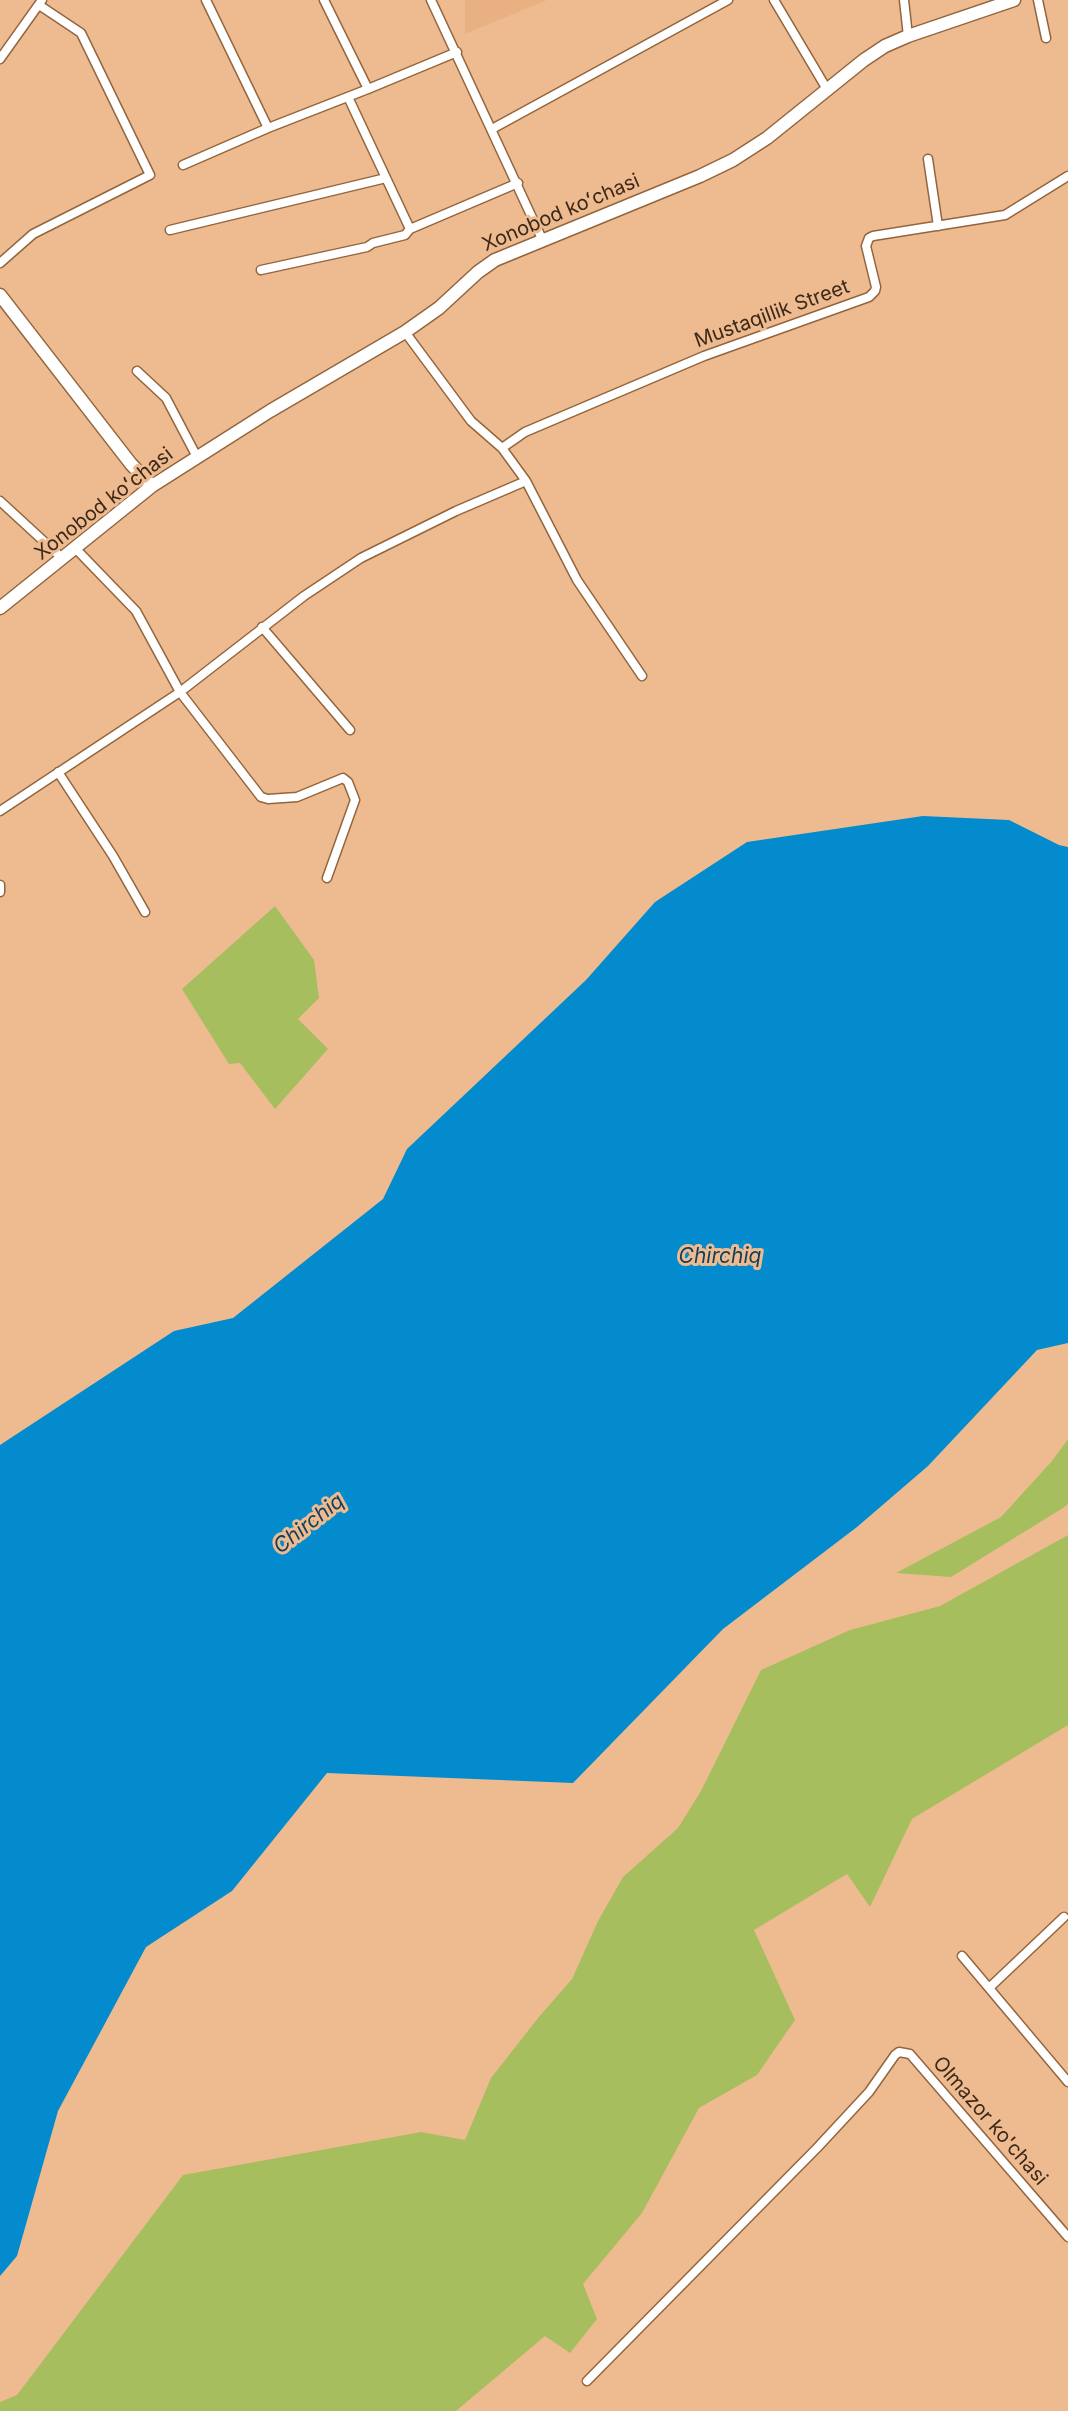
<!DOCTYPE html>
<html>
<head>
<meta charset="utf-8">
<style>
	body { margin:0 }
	canvas { display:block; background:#eebb91 }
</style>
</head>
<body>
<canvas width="1068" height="2411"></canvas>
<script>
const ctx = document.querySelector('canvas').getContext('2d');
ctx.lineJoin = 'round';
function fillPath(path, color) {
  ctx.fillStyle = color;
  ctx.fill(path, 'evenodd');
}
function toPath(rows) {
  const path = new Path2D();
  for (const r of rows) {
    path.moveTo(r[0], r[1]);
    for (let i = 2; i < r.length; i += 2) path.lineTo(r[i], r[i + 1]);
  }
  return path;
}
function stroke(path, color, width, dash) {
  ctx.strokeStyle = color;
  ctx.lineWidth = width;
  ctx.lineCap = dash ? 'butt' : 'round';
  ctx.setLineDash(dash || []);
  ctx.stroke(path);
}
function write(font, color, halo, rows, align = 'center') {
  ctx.font = font + ' Inter,sans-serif';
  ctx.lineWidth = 6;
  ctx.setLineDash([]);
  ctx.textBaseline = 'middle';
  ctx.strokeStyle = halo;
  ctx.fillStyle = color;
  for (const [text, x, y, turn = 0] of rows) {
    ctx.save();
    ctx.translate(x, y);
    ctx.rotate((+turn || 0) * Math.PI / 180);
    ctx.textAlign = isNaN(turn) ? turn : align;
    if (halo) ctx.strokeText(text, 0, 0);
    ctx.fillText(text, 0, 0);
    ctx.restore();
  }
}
fillPath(toPath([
	[465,0,547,0,465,34]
]), '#e9b081');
fillPath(toPath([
	[275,906,314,960,319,998,298,1019,328,1049,275,1109,240,1063,229,1064,182,989],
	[1068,1439,1068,1504,1063,1508,951,1577,896,1573,1001,1517,1052,1461],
	[1068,1535,1068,1725,912,1819,870,1907,847,1874,754,1930,795,2020,757,2075,699,2108,642,2213,583,2284,597,2319,570,2353,545,2336,456,2411,0,2411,0,2402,17,2395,183,2175,421,2132,465,2140,491,2078,538,2018,572,1979,598,1921,623,1877,678,1828,701,1791,761,1670,850,1630,940,1606]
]), '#a7be5e');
fillPath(toPath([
	[923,816,1009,820,1059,845,1068,847,1068,1343,1037,1350,928,1466,857,1527,723,1629,573,1783,327,1773,232,1891,146,1947,58,2111,17,2256,0,2276,0,1445,174,1331,233,1318,383,1199,407,1149,586,980,655,902,747,842]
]), '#048bce');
const street = toPath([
	[206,0,268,128],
	[324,0,368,89],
	[431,0,542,239],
	[774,0,828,91],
	[904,0,908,36],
	[1038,0,1046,38],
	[0,59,42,0],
	[348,97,410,229],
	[492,129,728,0],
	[928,159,938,226],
	[183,165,268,128,368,89,457,52],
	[170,230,386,178],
	[0,263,33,234,150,175,81,33,39,5],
	[261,270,367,247,373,243,405,235,410,229,518,183],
	[405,332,471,421,502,448,526,481,577,580,642,676],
	[137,371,166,398,197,457],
	[502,448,525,432,704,356,869,297,875,291,876,287,866,246,869,238,873,236,1005,215,1068,176],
	[0,501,63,559],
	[76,549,136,611,180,692,261,797,268,799,297,797,343,778,348,782,355,800,327,878],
	[262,627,350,730],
	[58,772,113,856,145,912],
	[0,811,180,692,304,596,361,558,456,511,526,481],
	[0,885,0,892],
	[962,1956,1068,2082],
	[989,1988,1064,1917],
	[587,2381,817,2148,869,2092,895,2055,899,2052,910,2054,1068,2237]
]);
const secondary = toPath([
	[0,295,131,464,152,486],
	[0,608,152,486,270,411,405,332,439,308,478,272,495,260,700,176,733,160,767,138,864,60,885,46,908,36,1014,0]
]);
stroke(street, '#93653d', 11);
stroke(secondary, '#93653d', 15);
stroke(street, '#fff', 8);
stroke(secondary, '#fff', 12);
write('20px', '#3d2918', '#eebb91', [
	["Xonobod koʻchasi",561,213,-23],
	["Mustaqillik Street",772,314,-20],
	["Xonobod koʻchasi",104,504,-38],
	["Olmazor ko'chasi",990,2121,49]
]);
write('italic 21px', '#123f5b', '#eebb91', [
	["Chirchiq",720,1257],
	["Chirchiq",309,1524,-38]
]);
</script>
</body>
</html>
